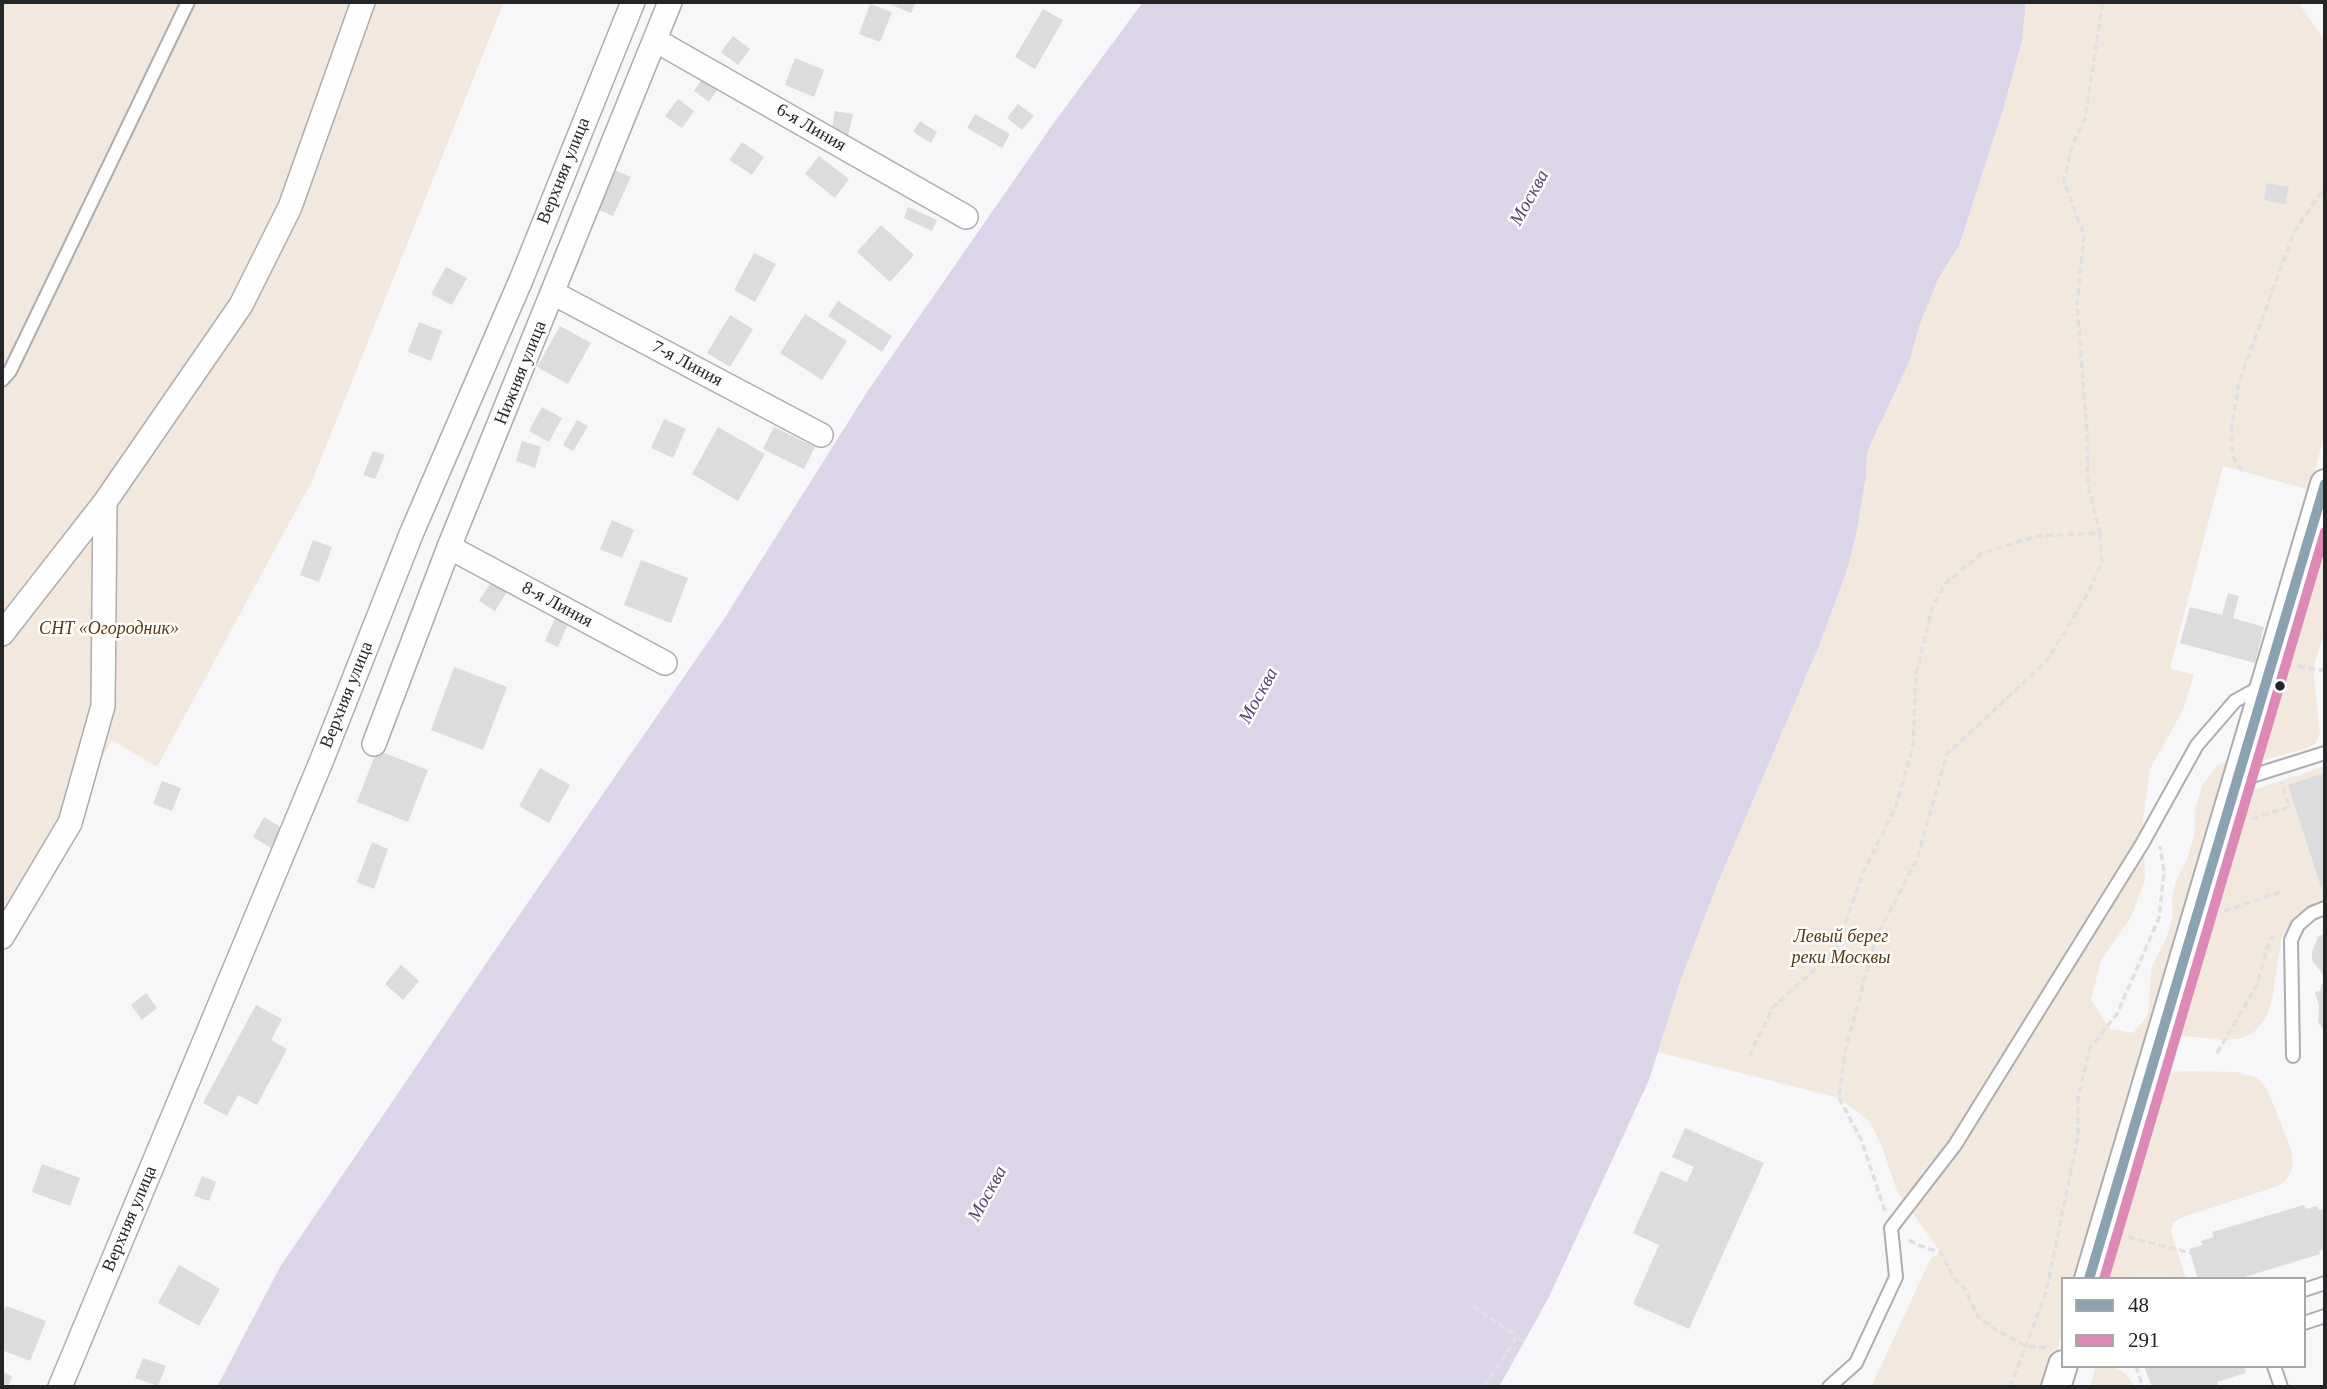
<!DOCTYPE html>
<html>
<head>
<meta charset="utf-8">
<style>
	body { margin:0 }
	#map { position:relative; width:2327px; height:1389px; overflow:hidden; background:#f7f6f9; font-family:"Times New Roman",serif }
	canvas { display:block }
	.frame { position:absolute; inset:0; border:4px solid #252426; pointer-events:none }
	.legend { position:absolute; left:2061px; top:1277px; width:245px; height:91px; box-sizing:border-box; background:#fff; border:2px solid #a8a7a8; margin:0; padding:9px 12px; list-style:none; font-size:21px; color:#252426 }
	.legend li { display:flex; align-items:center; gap:14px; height:35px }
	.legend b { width:35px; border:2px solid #a8a7a8 }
</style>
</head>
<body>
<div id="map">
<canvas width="2327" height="1389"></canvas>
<div class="frame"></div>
<ul class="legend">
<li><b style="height:9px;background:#8ba2b3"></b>48</li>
<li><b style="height:9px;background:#de88b8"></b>291</li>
</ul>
</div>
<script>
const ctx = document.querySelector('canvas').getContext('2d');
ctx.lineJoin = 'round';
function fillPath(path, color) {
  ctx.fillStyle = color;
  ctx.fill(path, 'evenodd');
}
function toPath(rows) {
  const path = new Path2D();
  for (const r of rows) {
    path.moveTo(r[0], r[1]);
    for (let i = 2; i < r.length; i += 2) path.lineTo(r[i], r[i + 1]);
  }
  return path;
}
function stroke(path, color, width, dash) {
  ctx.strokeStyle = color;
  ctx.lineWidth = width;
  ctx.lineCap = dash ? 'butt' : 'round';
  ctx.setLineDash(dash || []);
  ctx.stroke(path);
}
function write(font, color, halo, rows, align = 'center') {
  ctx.font = font + ' "Times New Roman",serif';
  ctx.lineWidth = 5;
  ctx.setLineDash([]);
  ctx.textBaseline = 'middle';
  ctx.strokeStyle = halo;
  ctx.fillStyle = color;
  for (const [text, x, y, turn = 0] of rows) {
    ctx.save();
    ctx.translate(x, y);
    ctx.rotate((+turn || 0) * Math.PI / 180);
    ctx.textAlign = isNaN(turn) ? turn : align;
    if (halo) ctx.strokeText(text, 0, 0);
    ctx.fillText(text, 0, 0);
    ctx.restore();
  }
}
fillPath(toPath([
	[2,2,504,2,312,481,157,767,112,740,2,932],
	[2026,2,2298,2,2325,41,2325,432,2310,490,2223,466,2170,668,2194,675,2183,710,2150,769,2143,819,2145,880,2131,917,2101,961,2091,999,2110,1029,2133,1033,2148,1015,2152,966,2166,939,2173,915,2172,899,2176,881,2188,857,2194,835,2195,810,2202,786,2216,767,2235,756,2078,1279,2063,1279,2063,1330,2046,1387,1871,1387,1931,1258,1941,1253,1897,1191,1881,1144,1870,1122,1839,1098,1658,1052,1681,979,1719,880,1819,646,1846,573,1856,536,1866,476,1867,452,1910,360,1919,327,1938,279,1959,246,2003,110,2022,41],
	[2325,521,2325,631,2313,668,2320,734,2315,744,2307,748,2264,760,2256,756],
	[2325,766,2325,904,2309,910,2293,921,2282,936,2272,1000,2266,1018,2254,1032,2242,1038,2227,1040,2182,1036,2177,1031,2243,796,2256,789],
	[2183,1071,2237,1072,2257,1078,2264,1085,2270,1096,2291,1149,2293,1165,2290,1174,2285,1181,2275,1187,2180,1218,2173,1223,2171,1231,2186,1279,2100,1279,2163,1074],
	[2096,1366,2111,1366,2126,1374,2135,1387,2090,1387]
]), '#f3e8de');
fillPath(toPath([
	[1143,2,2026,2,2022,41,2003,110,1959,246,1938,279,1919,327,1910,360,1867,452,1866,476,1856,536,1846,573,1819,646,1719,880,1681,979,1649,1080,1549,1297,1499,1387,217,1387,280,1267,504,937,724,619,869,389,1053,124]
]), '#dcd5ea');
fillPath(toPath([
	[890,2,916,2,911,13,889,4],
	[870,4,892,12,880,42,859,34],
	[1043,9,1063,20,1035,69,1015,57],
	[733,36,750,49,738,65,721,52],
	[795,58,824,70,814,97,785,85],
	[704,76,719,87,709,102,694,91],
	[678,99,694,111,682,128,665,116],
	[1018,104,1034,116,1022,130,1007,118],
	[835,111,853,114,848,136,831,133],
	[975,114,1010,134,1002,148,967,128],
	[920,121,937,132,931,143,913,132],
	[742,142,764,157,752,175,729,160],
	[819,156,849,179,835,198,805,174],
	[610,168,631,177,613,216,592,207],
	[2267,183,2289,187,2285,204,2264,200],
	[908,207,937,220,932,231,904,218],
	[881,225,914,255,890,282,857,252],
	[754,253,776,264,755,302,734,290],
	[446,267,467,278,452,305,431,294],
	[838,301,892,336,882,352,828,316],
	[805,314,847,341,822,380,780,353],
	[730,315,753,329,730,367,707,353],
	[419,322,442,331,431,361,408,352],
	[560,326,591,343,568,384,537,367],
	[542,407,562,418,549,442,529,431],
	[664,419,686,429,673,458,651,448],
	[577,420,588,426,573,451,563,445],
	[718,427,765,454,738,501,692,474],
	[774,427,815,447,804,469,763,449],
	[522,441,541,447,535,468,516,461],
	[373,451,385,455,375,479,363,475],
	[612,520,634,530,622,558,600,549],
	[313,540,332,547,319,582,300,575],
	[641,560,688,578,671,623,624,605],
	[491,582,507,592,495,611,479,601],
	[2228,593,2239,596,2233,618,2264,627,2255,663,2180,643,2190,607,2222,615],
	[555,618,568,624,558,647,545,641],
	[454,667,507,687,483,750,431,730],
	[377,750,428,770,408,822,357,802],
	[540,768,570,785,549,823,519,806],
	[2324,773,2325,886,2321,887,2288,785],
	[162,781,181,788,172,811,153,804],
	[264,817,284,829,273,849,253,837],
	[372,842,388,849,374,889,357,882],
	[2325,933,2325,981,2322,973,2312,960,2312,952,2318,937],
	[401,965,419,981,403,1000,385,984],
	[2325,981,2325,1033,2318,1022,2319,1006,2315,992,2320,991,2321,985],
	[146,993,157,1008,142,1020,131,1005],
	[256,1005,282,1019,271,1040,287,1049,257,1105,238,1095,227,1116,203,1103],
	[1685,1128,1764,1163,1689,1329,1633,1304,1659,1245,1633,1233,1661,1171,1687,1182,1694,1167,1672,1157],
	[42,1164,80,1178,70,1206,32,1192],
	[202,1176,216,1182,209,1201,194,1196],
	[2304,1205,2306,1209,2317,1206,2319,1210,2325,1208,2325,1249,2319,1251,2320,1254,2238,1279,2213,1279,2212,1277,2198,1279,2189,1249,2203,1245,2201,1241,2214,1237,2212,1232],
	[179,1265,220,1289,199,1326,158,1303],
	[6,1306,46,1321,30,1361,2,1350,2,1317],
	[143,1358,166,1366,158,1386,135,1378],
	[2144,1366,2244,1366,2246,1373,2217,1382,2219,1387,2152,1387],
	[2,1372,12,1376,8,1387,2,1387]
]), '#dcdbde');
const service = toPath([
	[2,380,10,371,188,2],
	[2239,780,2325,753],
	[2293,1056,2291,940,2298,925,2312,913,2325,908],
	[2304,1290,2325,1283],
	[2304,1323,2325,1316],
	[2274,1366,2281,1387],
	[1829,1387,1856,1363,1896,1277,1891,1228,1955,1145,2142,844,2197,745,2235,701,2262,686]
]);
const minor = toPath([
	[655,40,966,217],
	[553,293,821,435],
	[449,547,665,663],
	[2,634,105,502,241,305,290,207,363,2],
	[374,744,449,547,670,2],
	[2,937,70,823,103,706,105,502],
	[60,1387,321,762,412,532,521,280,633,2]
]);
const tertiary = toPath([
	[2089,1279,2325,484],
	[2056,1387,2063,1365]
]);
stroke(service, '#adadaf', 16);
stroke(minor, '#adadaf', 26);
stroke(tertiary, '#adadaf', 32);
stroke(toPath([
	[2242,471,2233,457,2231,432,2239,382,2294,232,2319,195,2325,191],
	[2298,666,2325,671],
	[2252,819,2289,807,2281,782],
	[2224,911,2282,892],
	[2217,1053,2257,985,2270,938,2275,938],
	[1749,1056,1773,1007,1836,950,1862,875,1896,806,1913,746,1916,674,1932,608,1945,584,1982,553,2037,536,2100,533,2088,486,2087,431,2077,305,2084,235,2064,182,2071,149,2085,118,2103,2],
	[1885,1211,1861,1139,1839,1098,1845,1051,1877,935,1917,859,1947,754,2046,662,2087,595,2102,562,2100,533],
	[2128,1237,2191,1253],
	[1909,1240,1918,1245,1941,1253,1954,1278,1965,1289,1978,1317,1999,1332,2026,1346,2048,1348],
	[2325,1249,2325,1250],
	[1473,1306,1517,1336],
	[2136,1366,2143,1387],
	[1484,1387,1517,1336,1525,1342],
	[2010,1387,2046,1293,2078,1136,2078,1098,2090,1048,2117,1014,2159,918,2164,872,2160,846]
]), '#e0e0e0', 3.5, [7, 3.5]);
stroke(service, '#fefefe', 12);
stroke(minor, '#fefefe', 23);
stroke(tertiary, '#fefefe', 28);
stroke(toPath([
	[2089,1279,2325,484]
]), '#8ba2b3', 10);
stroke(toPath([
	[2104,1279,2325,532]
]), '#de88b8', 10);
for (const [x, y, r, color] of [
	[2280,686,6,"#252426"]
]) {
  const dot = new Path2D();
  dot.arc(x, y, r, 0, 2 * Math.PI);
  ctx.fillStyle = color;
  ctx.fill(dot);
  stroke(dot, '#fff', 2.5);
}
write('18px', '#252426', '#fff', [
	["6-я Линия",811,128,30],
	["Верхняя улица",564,171,-68],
	["7-я Линия",687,364,28],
	["Нижняя улица",521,373,-68],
	["8-я Линия",557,605,28],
	["Верхняя улица",347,695,-68],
	["Верхняя улица",130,1219,-67]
]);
write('italic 18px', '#59390f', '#fff', [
	["СНТ «Огородник»",109,629],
	["Левый берег",1841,937],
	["реки Москвы",1841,958]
]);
write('italic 19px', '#544570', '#fff', [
	["Москва",1530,198,-61],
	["Москва",1259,696,-61],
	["Москва",988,1194,-61]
]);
</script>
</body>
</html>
